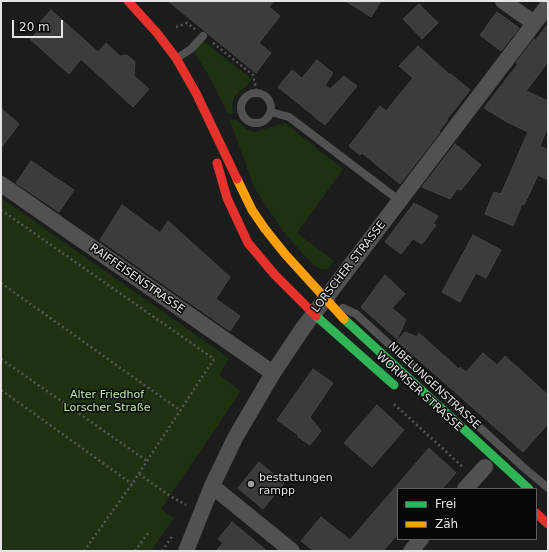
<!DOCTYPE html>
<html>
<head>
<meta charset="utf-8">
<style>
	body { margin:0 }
	#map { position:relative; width:549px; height:552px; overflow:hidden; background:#1b1c1c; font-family:"DejaVu Sans",sans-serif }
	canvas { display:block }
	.frame { position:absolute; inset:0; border:2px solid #e4e6e6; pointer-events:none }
	.legend { position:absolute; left:397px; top:488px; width:140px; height:52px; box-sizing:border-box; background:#060707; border:1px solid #5f6060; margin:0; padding:5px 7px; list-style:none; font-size:12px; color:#e4e6e6 }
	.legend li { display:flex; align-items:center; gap:8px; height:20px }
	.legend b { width:20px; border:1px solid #5f6060 }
	.scale { position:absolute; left:12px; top:20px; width:51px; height:18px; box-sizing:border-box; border:2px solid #e4e6e6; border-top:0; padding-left:5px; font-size:12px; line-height:14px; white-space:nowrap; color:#e4e6e6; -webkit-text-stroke:3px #060707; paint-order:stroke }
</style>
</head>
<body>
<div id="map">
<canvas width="549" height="552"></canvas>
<div class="frame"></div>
<ul class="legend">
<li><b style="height:5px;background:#30b455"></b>Frei</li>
<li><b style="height:5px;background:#ff9f0a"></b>Zäh</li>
</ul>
<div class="scale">20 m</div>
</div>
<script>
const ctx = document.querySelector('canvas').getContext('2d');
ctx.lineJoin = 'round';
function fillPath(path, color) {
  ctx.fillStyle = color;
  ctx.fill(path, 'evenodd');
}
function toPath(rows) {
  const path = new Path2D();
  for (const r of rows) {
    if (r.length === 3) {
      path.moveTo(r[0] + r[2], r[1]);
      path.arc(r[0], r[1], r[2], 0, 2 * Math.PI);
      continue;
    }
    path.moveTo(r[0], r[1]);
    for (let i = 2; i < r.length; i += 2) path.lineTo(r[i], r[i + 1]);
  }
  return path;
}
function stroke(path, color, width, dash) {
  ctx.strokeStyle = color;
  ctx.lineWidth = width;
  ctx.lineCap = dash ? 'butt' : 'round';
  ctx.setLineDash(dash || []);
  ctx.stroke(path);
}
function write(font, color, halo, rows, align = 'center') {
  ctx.font = font + ' "DejaVu Sans",sans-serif';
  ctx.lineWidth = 3;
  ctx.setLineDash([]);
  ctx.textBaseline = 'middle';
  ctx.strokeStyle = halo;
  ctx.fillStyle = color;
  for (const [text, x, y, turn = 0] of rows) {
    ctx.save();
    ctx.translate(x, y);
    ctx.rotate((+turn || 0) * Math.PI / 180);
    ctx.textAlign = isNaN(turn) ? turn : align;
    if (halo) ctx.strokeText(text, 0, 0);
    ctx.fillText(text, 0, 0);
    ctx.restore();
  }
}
fillPath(toPath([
	[203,41,252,79,248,84,235,96,232,105,233,113,228,114,209,76,194,52],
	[235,119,246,129,254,132,285,123,343,169,297,233,334,261,328,269,322,270,313,264,285,234,270,212,254,187,244,159,230,121],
	[1,198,229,358,219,375,241,391,161,509,174,518,151,551,1,551]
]), '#1e3211');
const building = toPath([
	[168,1,274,1,269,7,280,16,259,43,271,53,256,73,168,1],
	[346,1,381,1,371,17,346,1],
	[419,4,438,23,422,39,403,19,419,4],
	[51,10,98,52,106,43,120,56,127,55,135,62,134,76,149,89,133,107,81,59,69,74,30,39,43,26,39,23,51,10],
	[497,12,519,28,501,51,480,35,497,12],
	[548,24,548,62,526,91,548,101,548,127,540,146,548,150,548,180,538,175,524,205,522,204,513,226,485,214,494,192,501,194,528,132,507,122,484,108,511,73,518,64,516,63,534,39,535,41,548,24],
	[418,46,450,75,451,74,470,90,447,119,448,120,439,131,440,132,400,184,362,153,360,155,349,146,380,106,386,111,413,78,399,66,418,46],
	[317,60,333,73,325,85,330,89,344,76,357,86,325,125,278,87,292,70,302,78,317,60],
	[1,108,19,124,1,148,1,108],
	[455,144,481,165,461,190,457,189,450,199,422,187,455,144],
	[31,161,74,190,59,212,16,183,31,161],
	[414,203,438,216,433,224,436,225,422,244,413,239,401,254,385,242,414,203],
	[122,205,160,233,168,221,230,277,216,299,240,316,230,331,100,240,122,205],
	[473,235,501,250,486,278,476,273,460,302,442,292,473,235],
	[385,275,405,294,392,308,406,320,397,339,361,307,385,275],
	[405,332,417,337,419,333,459,369,460,367,466,372,483,353,497,365,505,356,548,395,548,424,523,452,397,341,405,332],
	[313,369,333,383,310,417,321,431,310,445,298,437,298,435,277,420,313,369],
	[377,405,404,430,372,467,344,443,377,405],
	[429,448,456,473,442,489,398,489,398,534,383,551,314,551,301,541,321,517,350,540,429,448],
	[259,462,284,483,263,509,238,488,259,462],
	[232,522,267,551,216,551,223,543,218,539,232,522]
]);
fillPath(building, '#3c3c3c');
stroke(building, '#444545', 1);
stroke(toPath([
	[176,27,187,23,195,29],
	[213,43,253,75,257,93],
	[1,210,214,359,132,484,84,551],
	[1,283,181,411],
	[1,359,147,461],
	[1,390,132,484],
	[394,404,464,468],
	[139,474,170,496,186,505],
	[135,551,148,533],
	[162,551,173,535]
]), '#585858', 2.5, [2, 3]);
stroke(toPath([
	[177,58,191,49,203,36],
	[256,108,15],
	[271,112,289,117,400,201],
	[343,308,356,314,523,467,548,488]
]), '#515151', 8);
stroke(toPath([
	[503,1,534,23],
	[1,184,273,373],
	[212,486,292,551],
	[465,489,485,467],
	[186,551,212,486,235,438,273,373,303,328,548,5],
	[411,551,421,539]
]), '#515151', 16);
stroke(toPath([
	[316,316,394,385],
	[344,319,529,489]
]), '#30b455', 9);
stroke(toPath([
	[237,179,252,210,265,229,285,254,344,319]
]), '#ff9f0a', 9);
stroke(toPath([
	[128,1,157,33,176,58,196,93,237,179],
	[217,163,227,198,248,243,275,275,316,316],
	[536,513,548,524]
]), '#e5322d', 9);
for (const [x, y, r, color] of [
	[251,484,4,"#9e9f9f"]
]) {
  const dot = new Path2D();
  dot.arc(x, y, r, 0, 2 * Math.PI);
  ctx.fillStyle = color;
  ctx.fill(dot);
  stroke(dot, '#060707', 1.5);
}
write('11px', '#e4e6e6', '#060707', [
	["LORSCHER STRASSE",349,267,-52],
	["RAIFFEISENSTRASSE",137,279,35],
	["NIBELUNGENSTRASSE",434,386,43],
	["WORMSER STRASSE",419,392,42]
]);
write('11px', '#bef1a0', '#060707', [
	["Alter Friedhof",107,395],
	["Lorscher Straße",107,408]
]);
write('11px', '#e4e6e6', '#060707', [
	["bestattungen",259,478],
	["rampp",259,491]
], 'left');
</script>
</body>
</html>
